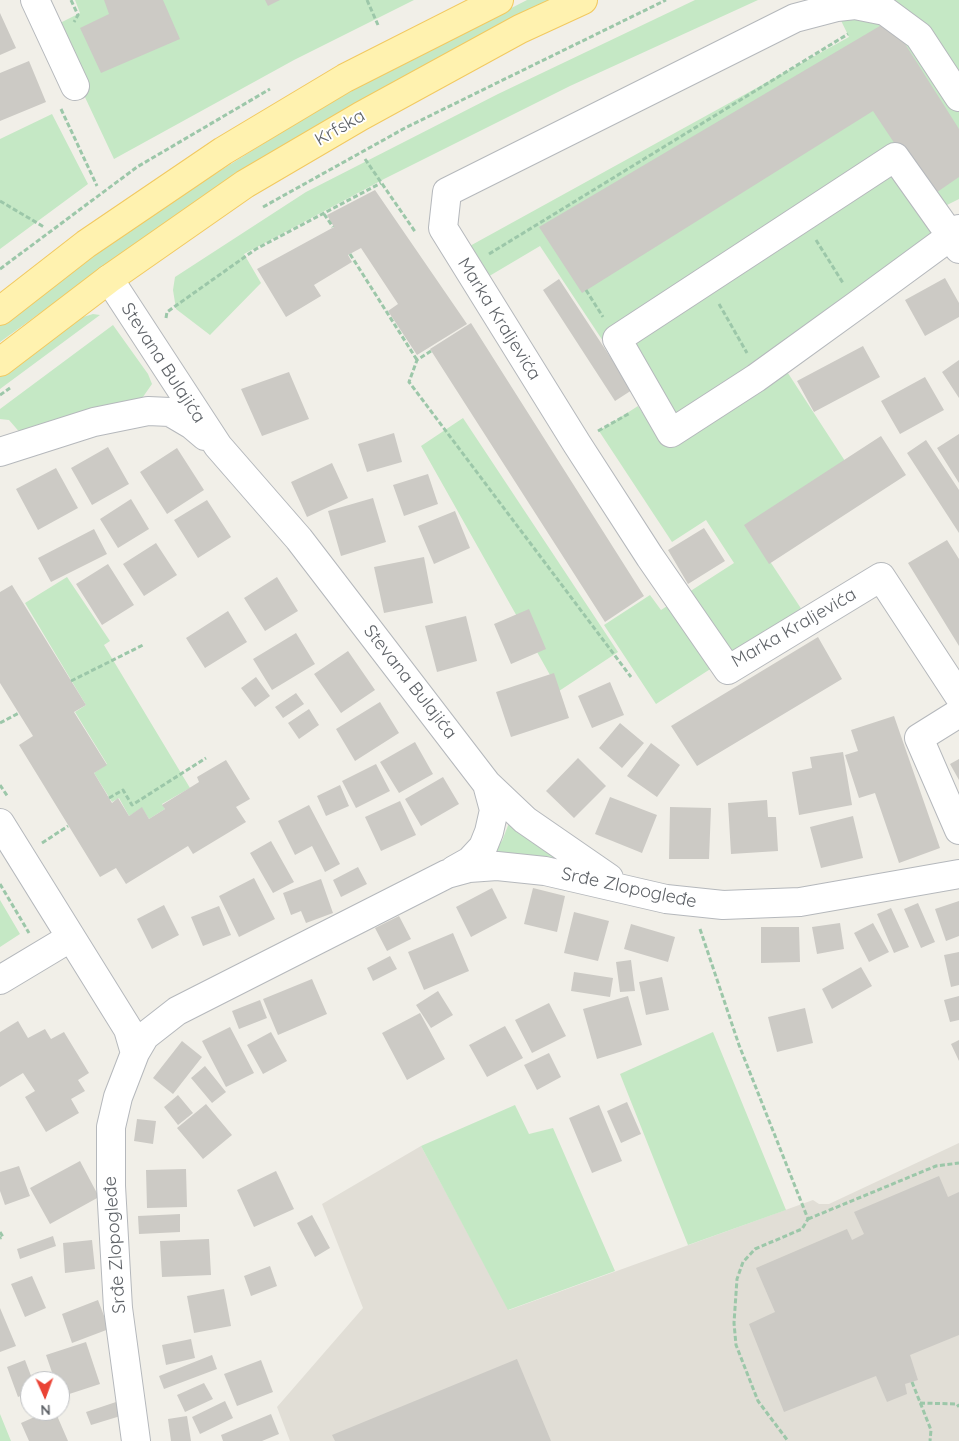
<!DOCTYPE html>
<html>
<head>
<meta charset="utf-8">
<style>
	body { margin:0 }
	#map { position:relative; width:959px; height:1441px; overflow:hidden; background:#f1efe8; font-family:Quicksand,sans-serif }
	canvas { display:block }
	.north { position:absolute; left:20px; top:1371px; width:50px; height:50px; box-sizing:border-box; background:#fff; border:1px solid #bfc1c3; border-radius:50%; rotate:178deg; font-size:14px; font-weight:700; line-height:20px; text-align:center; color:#5f6368 }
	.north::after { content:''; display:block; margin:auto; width:18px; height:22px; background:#ea4335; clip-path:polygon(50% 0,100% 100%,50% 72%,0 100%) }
</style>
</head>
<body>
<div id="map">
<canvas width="959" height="1441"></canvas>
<div class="north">N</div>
</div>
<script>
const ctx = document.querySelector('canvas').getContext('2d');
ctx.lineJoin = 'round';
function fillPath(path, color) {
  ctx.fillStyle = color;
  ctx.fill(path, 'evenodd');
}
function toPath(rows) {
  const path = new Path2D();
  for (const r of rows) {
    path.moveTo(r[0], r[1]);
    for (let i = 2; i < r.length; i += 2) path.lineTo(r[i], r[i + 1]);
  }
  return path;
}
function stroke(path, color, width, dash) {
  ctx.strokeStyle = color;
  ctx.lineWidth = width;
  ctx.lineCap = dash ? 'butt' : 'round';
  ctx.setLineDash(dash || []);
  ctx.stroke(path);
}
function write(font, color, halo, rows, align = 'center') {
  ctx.font = font + ' Quicksand,sans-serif';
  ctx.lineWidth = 4;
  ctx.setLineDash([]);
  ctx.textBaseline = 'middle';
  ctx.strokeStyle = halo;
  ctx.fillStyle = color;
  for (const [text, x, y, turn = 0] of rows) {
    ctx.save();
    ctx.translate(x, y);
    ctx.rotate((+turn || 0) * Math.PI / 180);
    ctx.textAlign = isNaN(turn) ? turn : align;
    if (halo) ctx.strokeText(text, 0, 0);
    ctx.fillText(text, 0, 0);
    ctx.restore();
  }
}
fillPath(toPath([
	[959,1143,959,1441,290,1441,277,1407,363,1308,322,1204,421,1146,509,1310,813,1200,819,1204,829,1204]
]), '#e1ded6');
fillPath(toPath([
	[75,0,414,0,294,60,114,159,52,27,80,13],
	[527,0,552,0,327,120,177,214,0,342,0,324,60,277,129,228,336,98],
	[695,0,758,0,570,86,384,179,244,254,261,283,210,335,176,309,173,290,175,277,306,192,498,94],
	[831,0,959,0,959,199,937,210,894,151,603,341,540,246,486,278,468,247,849,37],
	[52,114,88,184,0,249,0,139],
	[893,162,945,236,662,436,609,347],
	[93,314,100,315,0,389,0,377,73,320],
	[113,325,148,374,152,384,138,404,22,435,9,420,0,419,0,409],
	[784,367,845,461,746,525,802,610,656,704,604,625,650,595,661,610,734,563,706,520,672,542,599,431,638,406,664,445],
	[463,418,618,652,559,691,421,446],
	[67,577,110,641,104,645,190,788,162,804,165,809,149,819,142,808,129,816,119,798,112,802,94,773,107,764,75,712,86,705,25,603],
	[509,823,554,856,556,859,553,862,494,855,494,848,502,841],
	[0,900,20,934,0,947],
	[713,1032,786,1210,688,1245,620,1074],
	[515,1105,529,1134,553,1128,615,1271,508,1310,421,1146],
	[0,1414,11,1441,0,1441]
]), '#c5e8c5');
fillPath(toPath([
	[104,0,163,0,180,39,101,73,80,28,109,14],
	[265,0,280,0,268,6],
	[0,13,16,48,0,55],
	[890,20,959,129,959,177,930,197,873,111,582,293,539,227],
	[29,61,46,102,0,121,0,73],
	[375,190,467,324,417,355,388,311,398,304,361,248,348,255,352,262,314,285,321,296,286,317,257,269,334,227,327,215],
	[945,278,959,303,959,317,925,336,905,300],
	[559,279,632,390,615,401,543,290],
	[471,323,644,596,605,622,430,349],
	[863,346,880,377,814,412,797,381],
	[959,360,959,398,942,372],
	[289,372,309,419,262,436,241,389],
	[925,377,944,410,900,434,881,401],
	[394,433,402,462,367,472,358,444],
	[959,434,959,483,937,448],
	[881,436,906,475,769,564,744,525],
	[926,440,959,490,959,533,907,453],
	[108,447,129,484,92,505,71,468],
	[177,448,204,490,167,514,140,472],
	[332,463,348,498,307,517,291,482],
	[56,468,78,508,38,530,16,489],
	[428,474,438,504,404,516,393,485],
	[373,498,386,542,341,556,328,511],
	[131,499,149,529,118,548,100,519],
	[207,500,231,537,198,558,174,520],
	[455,511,470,548,434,564,418,526],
	[704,528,725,561,688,584,668,550],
	[94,529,107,554,51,582,38,558],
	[947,540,959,559,959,646,908,563],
	[156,543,177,575,144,596,123,564],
	[424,557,433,603,384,613,374,567],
	[108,564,134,605,102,625,76,584],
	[277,577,298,611,265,631,244,598],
	[12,585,86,705,74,712,107,765,94,773,112,803,118,798,129,816,142,807,149,819,165,809,162,805,199,782,197,777,226,760,250,799,236,807,246,822,193,854,188,846,126,884,116,868,100,877,19,745,33,736,0,683,0,592],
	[529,609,546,649,511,664,494,624],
	[228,611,247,642,205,668,186,638],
	[466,616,477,661,437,672,425,626],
	[296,633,315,664,272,690,253,659],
	[818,637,842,679,697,766,671,726],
	[348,651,375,690,341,713,314,674],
	[554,673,569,718,511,737,496,692],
	[256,677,270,696,255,707,241,688],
	[610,682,624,715,592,728,578,696],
	[296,693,304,704,283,718,275,707],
	[380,702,399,733,355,761,336,729],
	[309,709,319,725,299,739,288,723],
	[894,716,940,848,899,863,875,793,859,798,845,755,858,751,851,730],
	[620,723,644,743,622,768,599,748],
	[415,742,433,774,399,793,380,762],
	[651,743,680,765,657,797,627,776],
	[843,752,852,805,799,815,792,772,812,768,810,757],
	[578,758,606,786,574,818,546,791],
	[959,759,959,780,950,764],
	[376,764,390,791,356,808,342,781],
	[443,777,459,804,421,826,405,799],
	[340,785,349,806,326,816,317,796],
	[610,797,657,815,642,853,595,834],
	[767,800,768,817,776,817,778,851,731,854,728,803],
	[400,801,416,835,381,851,365,817],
	[309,805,340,864,325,872,312,846,295,855,278,821],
	[670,807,711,808,709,859,669,859],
	[853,816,863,858,821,868,810,827],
	[271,841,294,882,273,893,250,853],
	[358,867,367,884,341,897,333,880],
	[254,878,275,919,239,937,219,896],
	[321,879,333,913,306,923,301,911,291,915,283,893],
	[492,888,507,918,471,937,456,907],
	[533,888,565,896,557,932,524,924],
	[959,901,959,936,946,941,935,909],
	[918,903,935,942,921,948,904,909],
	[164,905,179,935,152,949,137,919],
	[219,906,231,935,203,946,191,917],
	[891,908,909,947,894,953,877,914],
	[574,912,609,921,598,961,564,953],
	[399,916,411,939,387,951,375,928],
	[840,923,844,949,817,954,812,927],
	[873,923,889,952,869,962,854,933],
	[631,924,675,937,668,962,624,949],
	[761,927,799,927,800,962,761,963],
	[453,933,469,971,424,990,408,952],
	[959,952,959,985,951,987,944,955],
	[390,956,397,969,373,981,367,968],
	[631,960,635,991,620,992,616,962],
	[861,967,872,986,832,1009,822,989],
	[574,972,613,978,610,997,571,991],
	[662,977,669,1010,646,1015,639,982],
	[312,979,327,1014,278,1035,263,999],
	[438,991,453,1015,431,1028,416,1005],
	[628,996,642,1045,597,1059,583,1009],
	[959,996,959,1020,950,1022,944,1000],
	[260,1000,267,1018,239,1029,232,1011],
	[549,1003,566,1036,532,1053,515,1020],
	[805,1008,813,1043,777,1052,768,1017],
	[420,1013,445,1059,407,1080,382,1033],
	[18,1021,28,1038,45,1029,51,1039,64,1032,89,1073,78,1080,85,1091,71,1099,79,1113,46,1132,25,1097,35,1091,23,1073,0,1087,0,1032],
	[505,1026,523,1058,487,1077,469,1045],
	[230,1027,254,1073,226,1087,202,1041],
	[271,1032,287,1061,263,1074,247,1045],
	[959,1040,959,1061,951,1044],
	[182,1041,202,1057,173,1094,153,1078],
	[549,1053,561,1077,537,1090,524,1065],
	[205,1066,226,1092,212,1103,191,1078],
	[178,1095,193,1113,178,1125,164,1107],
	[627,1102,641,1134,621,1143,607,1111],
	[206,1104,232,1135,203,1159,177,1128],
	[599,1105,622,1161,592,1173,569,1118],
	[137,1119,156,1121,153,1144,134,1141],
	[80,1161,99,1197,50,1224,30,1188],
	[19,1166,30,1196,5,1205,0,1191,0,1172],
	[186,1169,187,1207,147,1208,146,1170],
	[276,1171,294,1209,254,1227,237,1190],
	[939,1176,948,1197,959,1192,959,1335,910,1355,918,1380,905,1384,907,1394,887,1402,876,1376,784,1412,749,1324,775,1312,756,1268,847,1229,852,1240,864,1234,854,1212],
	[180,1214,180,1232,139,1234,138,1216],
	[312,1215,330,1248,315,1257,297,1223],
	[53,1236,56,1246,20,1259,17,1249],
	[209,1239,211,1275,162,1277,160,1241],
	[92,1240,95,1269,65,1273,63,1243],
	[270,1266,277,1286,251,1296,244,1276],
	[32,1276,46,1308,25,1317,11,1284],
	[224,1289,231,1326,194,1333,187,1296],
	[98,1300,109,1329,72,1343,62,1314],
	[0,1308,16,1346,0,1352],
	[191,1339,195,1358,166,1365,162,1345],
	[86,1342,100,1384,60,1397,60,1381,55,1381,46,1355],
	[212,1355,217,1369,164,1389,159,1376],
	[517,1359,551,1441,335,1441,332,1435],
	[25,1360,33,1381,30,1381,30,1392,18,1397,7,1367],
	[261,1360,273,1392,237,1406,224,1374],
	[204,1383,213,1399,185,1412,177,1395],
	[122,1400,127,1414,91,1425,86,1412],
	[225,1401,233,1418,200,1434,192,1417],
	[48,1411,55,1411,68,1441,29,1441,21,1423],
	[271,1414,279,1434,262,1441,223,1441,221,1435],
	[187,1416,191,1441,171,1441,168,1419]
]), '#cccac5');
const minor = toPath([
	[35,0,75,86],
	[959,97,919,36,885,11,855,5,837,7,795,18,447,192,443,228,577,444,650,557,728,670,881,577,959,696],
	[959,229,951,236,857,305,756,378,671,433,617,339,895,157,951,236,959,249],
	[109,279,218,446,299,539,487,784,525,820,609,878],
	[0,452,94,422,148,411,170,412,192,425,205,436],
	[959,713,919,738,959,830],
	[0,823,128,1029,135,1053],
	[454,870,470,861,483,847,489,832,494,810,487,784],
	[0,980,70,938],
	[136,1441,118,1308,111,1186,111,1127,118,1097,135,1053,145,1036,177,1011,447,874,469,868,497,866,545,871,666,899,723,905,800,902,959,874]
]);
const major = toPath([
	[0,311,86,244,223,151,345,78,499,0],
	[0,362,109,279,245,184,361,116,520,29,583,0]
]);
stroke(minor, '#b5b8bc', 30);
stroke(major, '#f2c960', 30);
stroke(toPath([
	[71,0,78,15,74,22],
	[367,0,378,25],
	[61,109,97,186],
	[365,159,416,233],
	[0,201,44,227],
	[263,207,405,128,666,0],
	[324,214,333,227],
	[816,240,843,283],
	[350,254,417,360],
	[489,254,848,34],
	[0,269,137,167,270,89],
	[586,290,603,317],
	[719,304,747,353],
	[166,318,167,312,256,249,381,183],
	[431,351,417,360,409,382,631,677],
	[0,395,10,388],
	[598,431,630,413],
	[71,681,143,645],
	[0,723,19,713],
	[0,785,8,797],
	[109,798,123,790,132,805,206,758],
	[42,843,68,826],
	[0,884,29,933],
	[700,929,739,1045,808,1219,802,1229,755,1249,743,1262,737,1279,734,1323,736,1345,758,1401,788,1441],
	[808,1219,936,1166,959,1163],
	[0,1232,3,1237,0,1238],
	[912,1382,931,1430,930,1441],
	[920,1403,957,1404,959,1407]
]), '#9cc7a9', 3, [5, 2.5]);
stroke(minor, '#fff', 28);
stroke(major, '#fff2af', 28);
write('18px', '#5f6368', '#fff', [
	["Krfska",340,128,-30],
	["Marka Kraljevića",499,319,58],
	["Stevana Bulajića",163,363,57],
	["Marka Kraljevića",794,628,-30],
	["Stevana Bulajića",410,682,52],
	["Srđe Zlopogleđe",629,888,12],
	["Srđe Zlopogleđe",115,1245,-94]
]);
</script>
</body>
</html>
